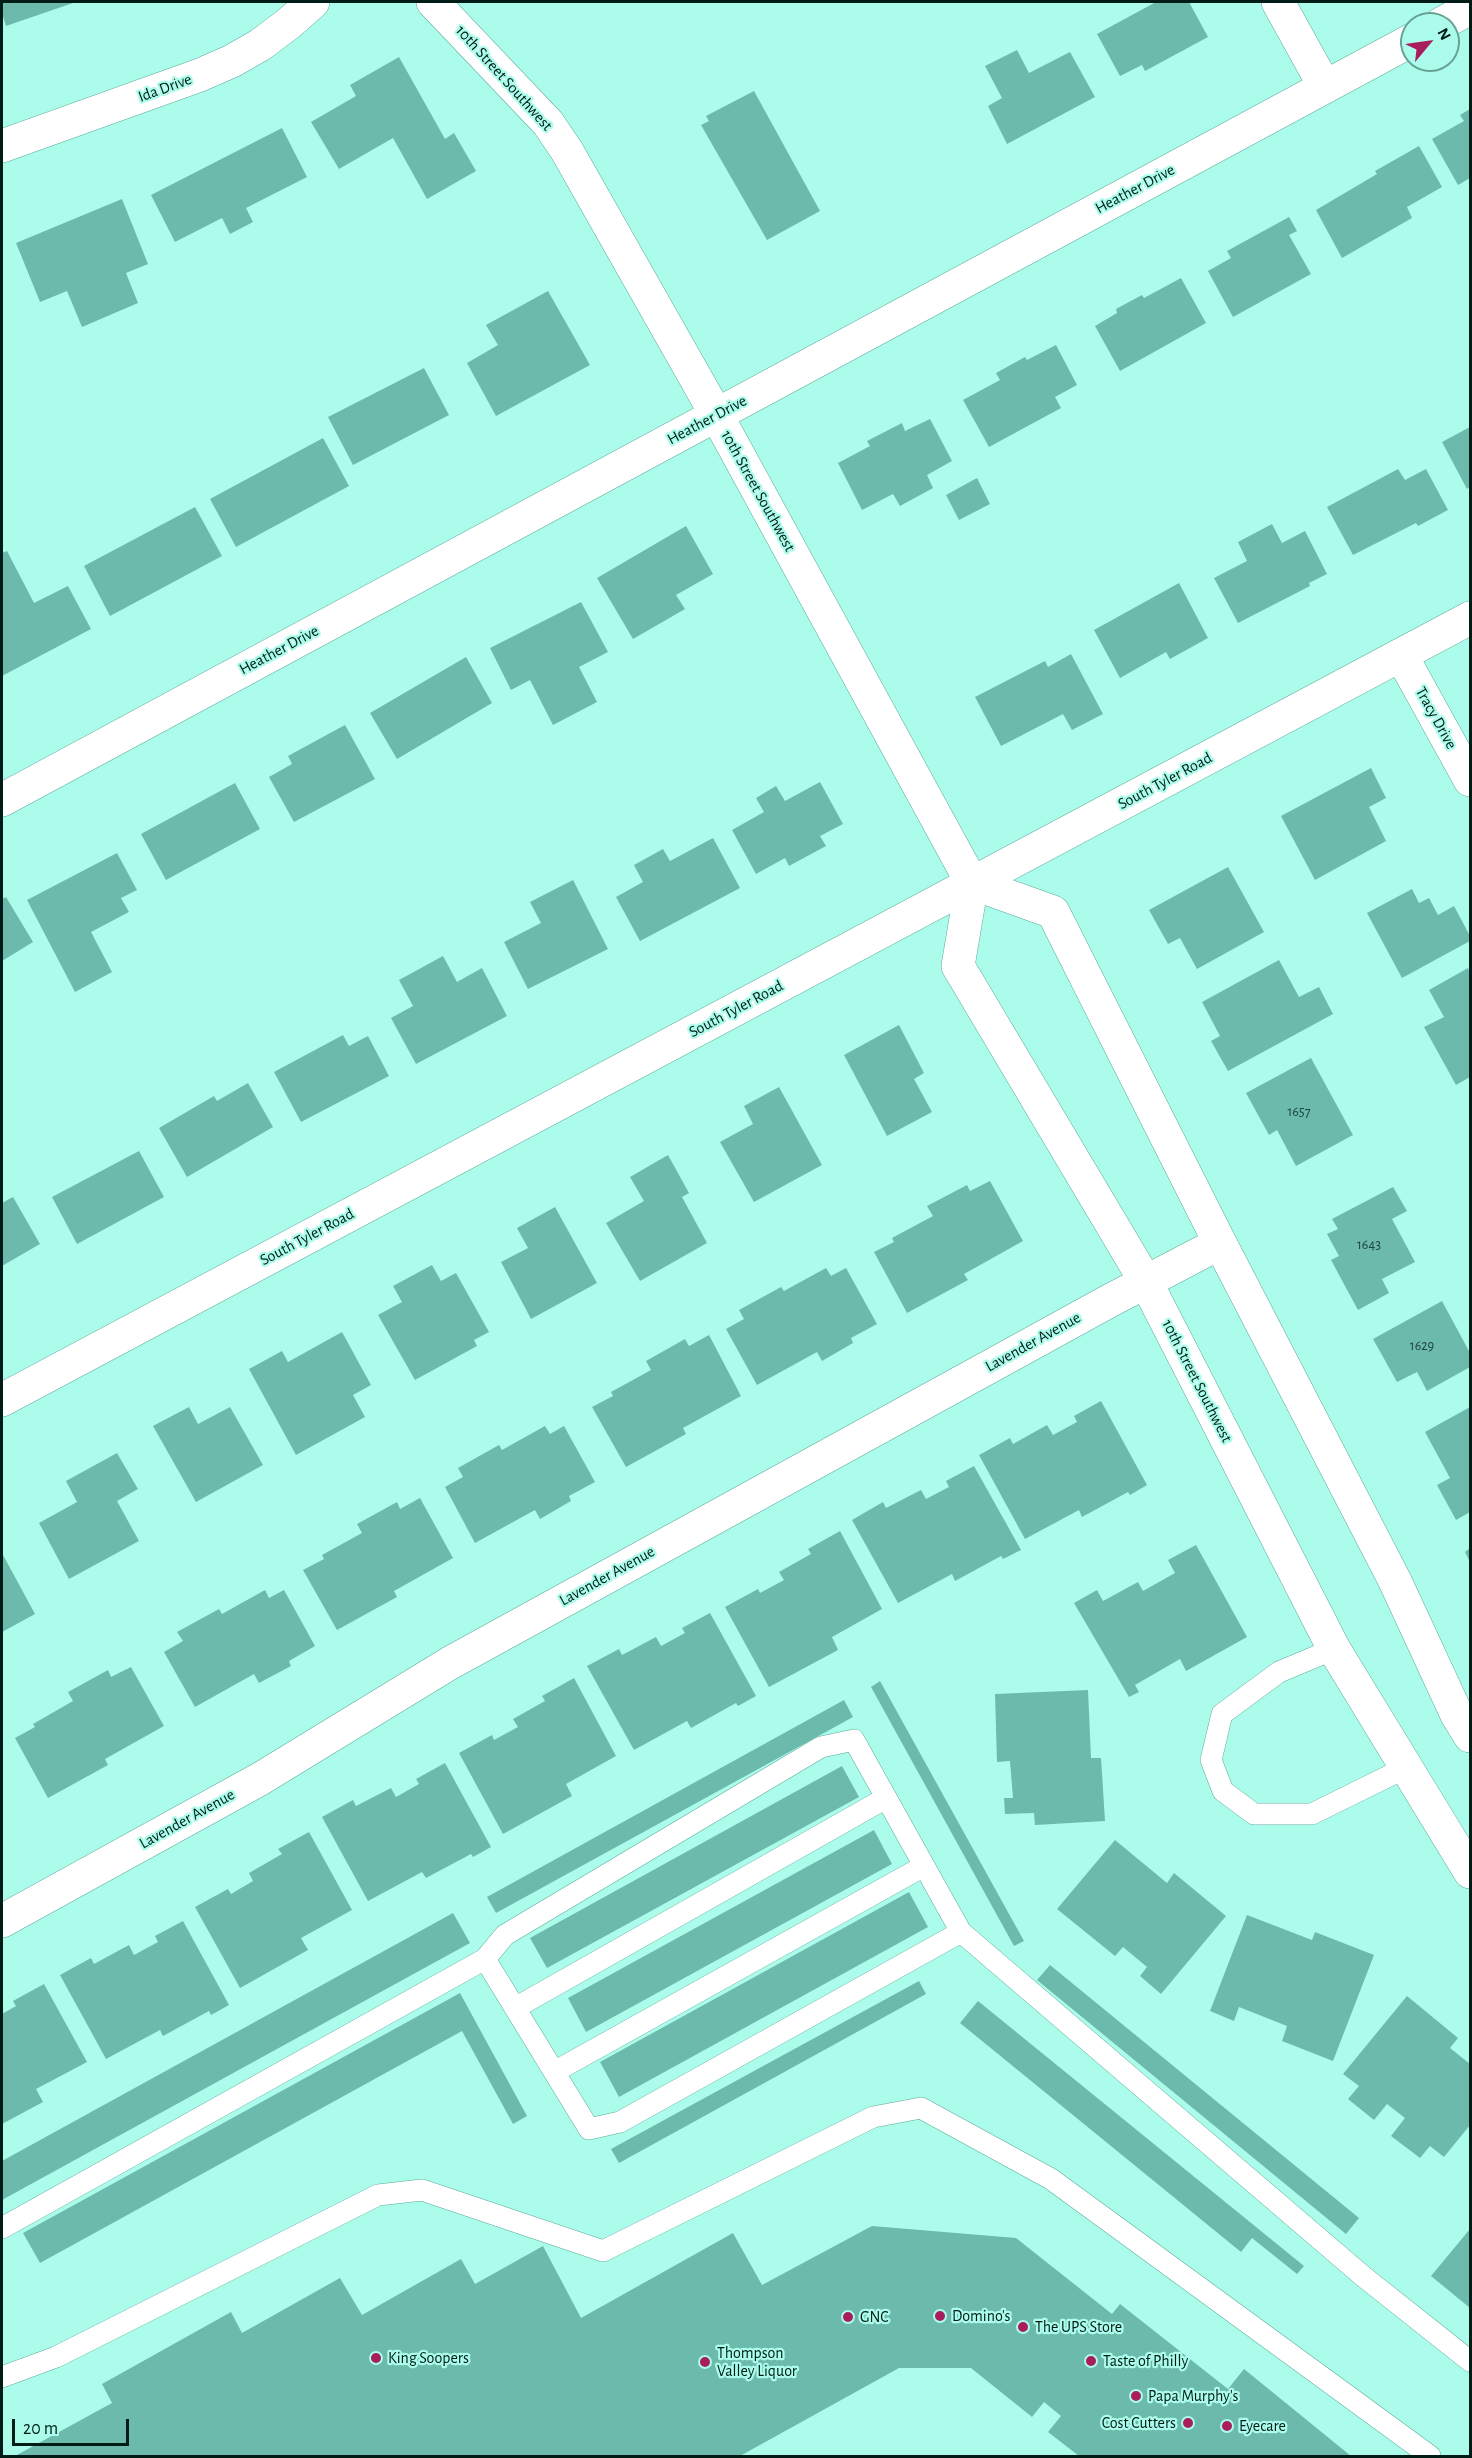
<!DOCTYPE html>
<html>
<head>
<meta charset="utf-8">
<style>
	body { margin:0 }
	#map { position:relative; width:1472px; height:2458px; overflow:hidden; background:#acfceb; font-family:"Alegreya Sans",sans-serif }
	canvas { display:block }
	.frame { position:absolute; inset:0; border:3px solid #001c17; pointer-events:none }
	.north { position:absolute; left:1400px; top:12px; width:60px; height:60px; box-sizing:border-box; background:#acfceb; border:2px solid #67a296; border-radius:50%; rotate:61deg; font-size:16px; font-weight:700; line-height:24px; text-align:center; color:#001c17 }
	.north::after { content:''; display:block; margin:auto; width:21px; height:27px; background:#aa1d5d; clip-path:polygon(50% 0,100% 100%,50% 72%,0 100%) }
	.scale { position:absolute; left:12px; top:2419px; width:117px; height:27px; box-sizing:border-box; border:3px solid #001c17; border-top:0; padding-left:8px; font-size:18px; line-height:21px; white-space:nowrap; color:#001c17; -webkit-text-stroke:4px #acfceb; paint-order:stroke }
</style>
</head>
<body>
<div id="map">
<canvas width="1472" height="2458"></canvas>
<div class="frame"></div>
<div class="north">N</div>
<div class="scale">20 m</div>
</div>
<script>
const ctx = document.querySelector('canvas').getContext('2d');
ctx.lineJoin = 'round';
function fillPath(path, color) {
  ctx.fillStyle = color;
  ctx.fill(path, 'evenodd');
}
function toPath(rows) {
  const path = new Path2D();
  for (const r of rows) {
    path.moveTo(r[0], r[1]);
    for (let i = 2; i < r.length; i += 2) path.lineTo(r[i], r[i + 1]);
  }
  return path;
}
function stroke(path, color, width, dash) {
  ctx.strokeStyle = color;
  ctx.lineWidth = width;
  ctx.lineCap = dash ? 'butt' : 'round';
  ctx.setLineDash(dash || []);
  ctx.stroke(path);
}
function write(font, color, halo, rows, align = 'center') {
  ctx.font = font + ' "Alegreya Sans",sans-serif';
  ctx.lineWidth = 4.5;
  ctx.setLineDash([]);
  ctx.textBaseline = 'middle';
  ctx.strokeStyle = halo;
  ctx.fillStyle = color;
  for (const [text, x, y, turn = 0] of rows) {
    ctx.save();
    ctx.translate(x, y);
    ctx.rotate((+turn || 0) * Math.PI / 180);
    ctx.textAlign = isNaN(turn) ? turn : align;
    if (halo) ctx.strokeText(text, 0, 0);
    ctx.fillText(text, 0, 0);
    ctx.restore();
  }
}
fillPath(toPath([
	[2,2,76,2,6,26,2,13],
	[1156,2,1189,2,1208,37,1145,71,1142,65,1120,76,1097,34],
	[1017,50,1029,73,1070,52,1095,97,1007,144,988,106,1002,98,985,66],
	[399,57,445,139,454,133,476,171,427,199,393,138,339,169,311,122,356,96,350,85],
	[754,91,820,211,767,240,701,125,709,121,706,116],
	[1470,109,1470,178,1458,185,1432,139,1464,121,1460,115],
	[282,128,307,177,246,208,253,222,230,234,222,218,175,242,151,195],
	[1419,146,1442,187,1407,207,1412,218,1342,258,1316,210,1377,174,1375,171],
	[122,199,148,264,126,273,138,303,82,327,67,291,40,302,16,243],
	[1289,217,1297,231,1289,235,1311,274,1233,317,1208,271,1231,258,1227,251],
	[1181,278,1206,323,1120,371,1095,326,1117,313,1116,309,1142,295,1144,298],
	[548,291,590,365,496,416,467,363,498,345,486,325],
	[1056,345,1077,385,1055,397,1061,408,989,447,963,400,1000,380,996,373,1025,357,1027,360],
	[424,368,449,415,353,465,328,417],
	[930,419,952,461,927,475,933,488,900,506,893,494,862,510,838,463,870,446,867,441,902,423,905,431],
	[1470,427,1470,487,1467,489,1442,442],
	[323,438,349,486,236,547,210,499],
	[1398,469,1405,480,1426,469,1448,510,1418,526,1416,523,1353,555,1327,507],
	[977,478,990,504,959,520,946,495],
	[195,507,222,556,110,616,84,566],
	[1272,524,1282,543,1305,531,1327,574,1309,583,1310,586,1238,623,1214,578,1247,561,1238,542],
	[686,526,713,574,676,595,685,609,633,639,597,578],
	[7,551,34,603,68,586,91,629,2,676,2,553],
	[1179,583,1208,638,1170,659,1166,652,1120,678,1094,630],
	[581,602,608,652,579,667,597,702,553,725,530,680,511,690,490,648],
	[1071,654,1103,714,1072,730,1063,714,1001,746,975,697,1045,661,1048,667],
	[466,657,492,703,397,759,370,713],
	[345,725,375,779,294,822,269,777,292,764,288,756],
	[1371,768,1386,798,1369,807,1386,841,1315,880,1281,816],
	[820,782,843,824,820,836,826,846,789,866,785,858,756,874,732,830,764,812,756,798,776,786,785,801],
	[235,783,260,829,166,880,141,834],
	[713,838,740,888,640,941,616,897,643,882,634,865,663,849,670,861],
	[117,853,137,890,121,898,129,912,91,932,112,972,75,992,27,900],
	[1228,867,1264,932,1197,969,1180,938,1168,944,1149,910],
	[573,880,608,949,528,989,504,942,541,923,530,902],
	[1412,889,1419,903,1429,898,1438,915,1454,906,1470,936,1470,941,1402,978,1367,913],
	[6,897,33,942,2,961,2,899],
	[443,956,457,982,482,968,507,1016,416,1064,391,1018,413,1006,399,980],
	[1279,960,1299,997,1319,987,1333,1014,1228,1071,1211,1041,1220,1036,1202,1002],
	[1468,968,1470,973,1470,1077,1456,1085,1424,1027,1444,1017,1429,990],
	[899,1025,924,1073,914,1079,932,1112,887,1136,844,1055],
	[343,1035,349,1046,368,1036,389,1076,301,1122,274,1072],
	[1311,1058,1353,1135,1296,1166,1277,1130,1269,1135,1246,1093],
	[248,1083,273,1127,187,1177,159,1128,214,1096,217,1101],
	[779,1087,822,1165,754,1202,720,1142,753,1124,744,1106],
	[139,1151,164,1197,77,1244,52,1197],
	[668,1155,689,1193,682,1197,707,1243,640,1281,606,1223,644,1201,630,1177],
	[990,1181,1023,1241,964,1274,968,1280,907,1313,874,1252,894,1242,892,1238,933,1216,927,1206,967,1185,970,1191],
	[1393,1187,1407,1211,1392,1219,1415,1262,1382,1279,1389,1293,1358,1310,1331,1260,1339,1256,1327,1234,1338,1229,1332,1219],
	[13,1197,40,1244,2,1266,2,1203],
	[555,1207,597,1283,531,1319,501,1262,528,1248,517,1228],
	[432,1265,441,1281,456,1273,489,1332,474,1340,477,1346,415,1380,378,1315,402,1302,393,1286],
	[826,1268,831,1276,846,1268,877,1324,851,1338,853,1343,822,1361,817,1352,757,1385,726,1329,744,1319,739,1310,781,1287,784,1291],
	[1442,1301,1470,1353,1470,1367,1427,1391,1417,1372,1397,1382,1373,1339],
	[342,1332,371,1385,353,1395,365,1417,296,1455,249,1369,282,1351,288,1362],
	[709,1335,741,1396,683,1428,686,1434,626,1467,592,1407,613,1396,611,1392,651,1370,646,1361,685,1339,689,1346],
	[1101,1401,1147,1485,1130,1495,1128,1492,1082,1517,1079,1510,1025,1539,979,1455,1010,1438,1013,1444,1047,1425,1053,1435,1077,1422,1074,1416],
	[189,1407,198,1424,230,1407,263,1465,196,1502,153,1426],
	[1470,1407,1470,1512,1456,1520,1437,1485,1450,1478,1425,1432],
	[545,1426,550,1434,564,1426,595,1482,569,1496,571,1501,540,1519,535,1510,475,1543,445,1487,463,1477,458,1468,499,1445,502,1450],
	[117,1453,138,1489,117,1501,139,1541,69,1579,39,1523,77,1502,66,1481],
	[974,1466,1021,1550,1003,1559,1001,1556,955,1581,952,1574,898,1603,852,1520,883,1502,886,1508,921,1490,926,1499,949,1487,946,1481],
	[420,1498,453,1558,394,1591,397,1597,337,1630,303,1570,324,1559,322,1555,362,1533,357,1524,397,1502,400,1509],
	[840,1531,882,1609,832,1637,838,1650,769,1687,725,1607,758,1589,760,1593,784,1580,779,1572,811,1554,808,1549],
	[1196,1545,1247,1637,1186,1671,1180,1659,1135,1685,1139,1692,1129,1697,1074,1603,1097,1590,1103,1601,1138,1582,1143,1591,1175,1573,1168,1560],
	[1470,1548,1470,1562,1465,1552],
	[2,1553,35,1614,2,1632],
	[265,1590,269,1598,284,1590,315,1646,289,1661,291,1666,259,1683,254,1674,195,1707,164,1652,183,1641,177,1632,219,1609,222,1614],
	[710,1613,756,1696,738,1706,736,1703,691,1728,687,1721,634,1750,587,1666,619,1649,622,1655,656,1637,661,1646,685,1633,682,1628],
	[131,1667,164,1726,105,1759,108,1765,48,1798,15,1738,35,1727,33,1724,73,1701,68,1692,108,1670,111,1677],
	[574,1678,616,1756,566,1784,572,1796,503,1834,459,1753,492,1735,494,1740,518,1727,513,1719,545,1701,542,1696],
	[880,1681,1024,1941,1014,1946,871,1687],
	[1088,1690,1091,1758,1101,1758,1105,1821,1035,1825,1034,1813,1005,1814,1004,1798,1013,1798,1010,1761,997,1762,995,1694],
	[844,1700,853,1717,496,1913,487,1897],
	[445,1763,491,1847,473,1857,471,1854,426,1878,422,1872,368,1901,322,1817,353,1800,356,1806,391,1788,396,1797,419,1784,416,1779],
	[842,1766,859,1797,547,1968,530,1938],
	[874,1830,892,1864,586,2032,568,1998],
	[309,1832,352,1910,301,1938,308,1950,240,1988,195,1907,228,1889,231,1894,253,1881,249,1873,282,1854,278,1849],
	[1115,1840,1167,1883,1174,1873,1226,1916,1161,1994,1140,1976,1147,1967,1123,1947,1115,1956,1057,1909],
	[909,1892,928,1927,619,2097,600,2062],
	[453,1913,470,1943,2,2200,2,2161],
	[1247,1915,1312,1940,1315,1932,1374,1955,1333,2061,1282,2041,1287,2026,1239,2007,1234,2021,1210,2011],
	[183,1921,229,2005,211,2015,209,2011,163,2036,160,2030,106,2059,60,1975,91,1958,94,1964,129,1945,134,1955,158,1942,155,1936],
	[1050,1965,1359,2218,1346,2234,1037,1980],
	[919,1981,926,1994,619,2163,611,2149],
	[44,1984,87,2062,36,2089,43,2102,2,2124,2,2014,16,2006,13,2001],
	[460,1993,527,2116,513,2124,462,2031,40,2263,23,2233],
	[1407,1996,1458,2038,1450,2048,1470,2064,1470,2125,1444,2157,1430,2146,1420,2158,1391,2136,1405,2118,1387,2104,1374,2120,1348,2099,1359,2086,1343,2074],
	[978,2001,1304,2266,1297,2274,1252,2238,1241,2252,960,2023],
	[872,2226,1016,2238,1112,2314,1120,2304,1228,2389,1244,2369,1351,2456,1079,2456,1048,2432,1061,2416,1044,2402,1032,2417,971,2368,899,2368,740,2456,15,2456,112,2403,102,2384,231,2312,242,2333,340,2278,362,2315,461,2259,475,2284,543,2246,581,2318,733,2233,762,2285],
	[1470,2229,1470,2308,1431,2276]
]), '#6cbaab');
const service = toPath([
	[1334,1649,1279,1672,1222,1714,1211,1760,1223,1791,1254,1814,1312,1814,1405,1768],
	[485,1959,505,1935,821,1747,854,1740,961,1932],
	[515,2008,886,1798],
	[554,2072,924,1866],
	[2,2228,485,1959,589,2129,620,2122,961,1932,1364,2277,1470,2361],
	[2,2377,56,2357,378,2195,422,2190,603,2251,873,2117,921,2108,1051,2179,1430,2456]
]);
const minor = toPath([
	[433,2,548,123,567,151,716,414,972,883,958,966,1146,1282,1334,1649,1470,1872],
	[1278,2,1325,87],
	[1441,24,1470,8],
	[2,146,200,75,232,61,260,45,288,24,313,2],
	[1401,655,1470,780],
	[2,800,1412,40],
	[972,883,1053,912,1220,1243,1395,1581,1457,1715,1470,1736],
	[2,1921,260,1779,450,1663,1111,1300,1220,1243]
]);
const tertiary = toPath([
	[2,1400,1470,618]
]);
stroke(service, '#5baa9b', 22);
stroke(minor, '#5baa9b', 34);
stroke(tertiary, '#5baa9b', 34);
stroke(service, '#fff', 21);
stroke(minor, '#fff', 33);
stroke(tertiary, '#fff', 33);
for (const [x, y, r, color] of [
	[940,2316,6,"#aa1d5d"],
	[848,2317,6,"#aa1d5d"],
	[1023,2327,6,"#aa1d5d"],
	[376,2358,6,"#aa1d5d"],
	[1091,2361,6,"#aa1d5d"],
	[705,2362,6,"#aa1d5d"],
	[1136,2396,6,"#aa1d5d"],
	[1188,2423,6,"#aa1d5d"],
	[1227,2426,6,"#aa1d5d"]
]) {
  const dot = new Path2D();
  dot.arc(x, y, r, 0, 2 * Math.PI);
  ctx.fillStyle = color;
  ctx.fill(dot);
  stroke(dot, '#acfceb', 2);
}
write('14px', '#1b443c', null, [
	["1657",1299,1112],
	["1643",1369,1245],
	["1629",1422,1346]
]);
write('16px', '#001c17', '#acfceb', [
	["10th Street Southwest",504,78,48],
	["Ida Drive",165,88,-20],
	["Heather Drive",1135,189,-28],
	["Heather Drive",707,420,-28],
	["10th Street Southwest",758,491,61],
	["Heather Drive",279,650,-28],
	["Tracy Drive",1436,718,61],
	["South Tyler Road",1165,781,-28],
	["South Tyler Road",736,1009,-28],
	["South Tyler Road",307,1237,-28],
	["Lavender Avenue",1033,1342,-29],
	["10th Street Southwest",1197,1381,63],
	["Lavender Avenue",607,1576,-29],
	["Lavender Avenue",187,1819,-29]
]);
write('16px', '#001c17', '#acfceb', [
	["Domino's",952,2316],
	["GNC",860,2317],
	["The UPS Store",1035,2327],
	["Thompson",717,2353],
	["Valley Liquor",717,2371],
	["King Soopers",388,2358],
	["Taste of Philly",1103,2361],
	["Papa Murphy's",1148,2396],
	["Cost Cutters",1176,2423,"right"],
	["Eyecare",1239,2426]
], 'left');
</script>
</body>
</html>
